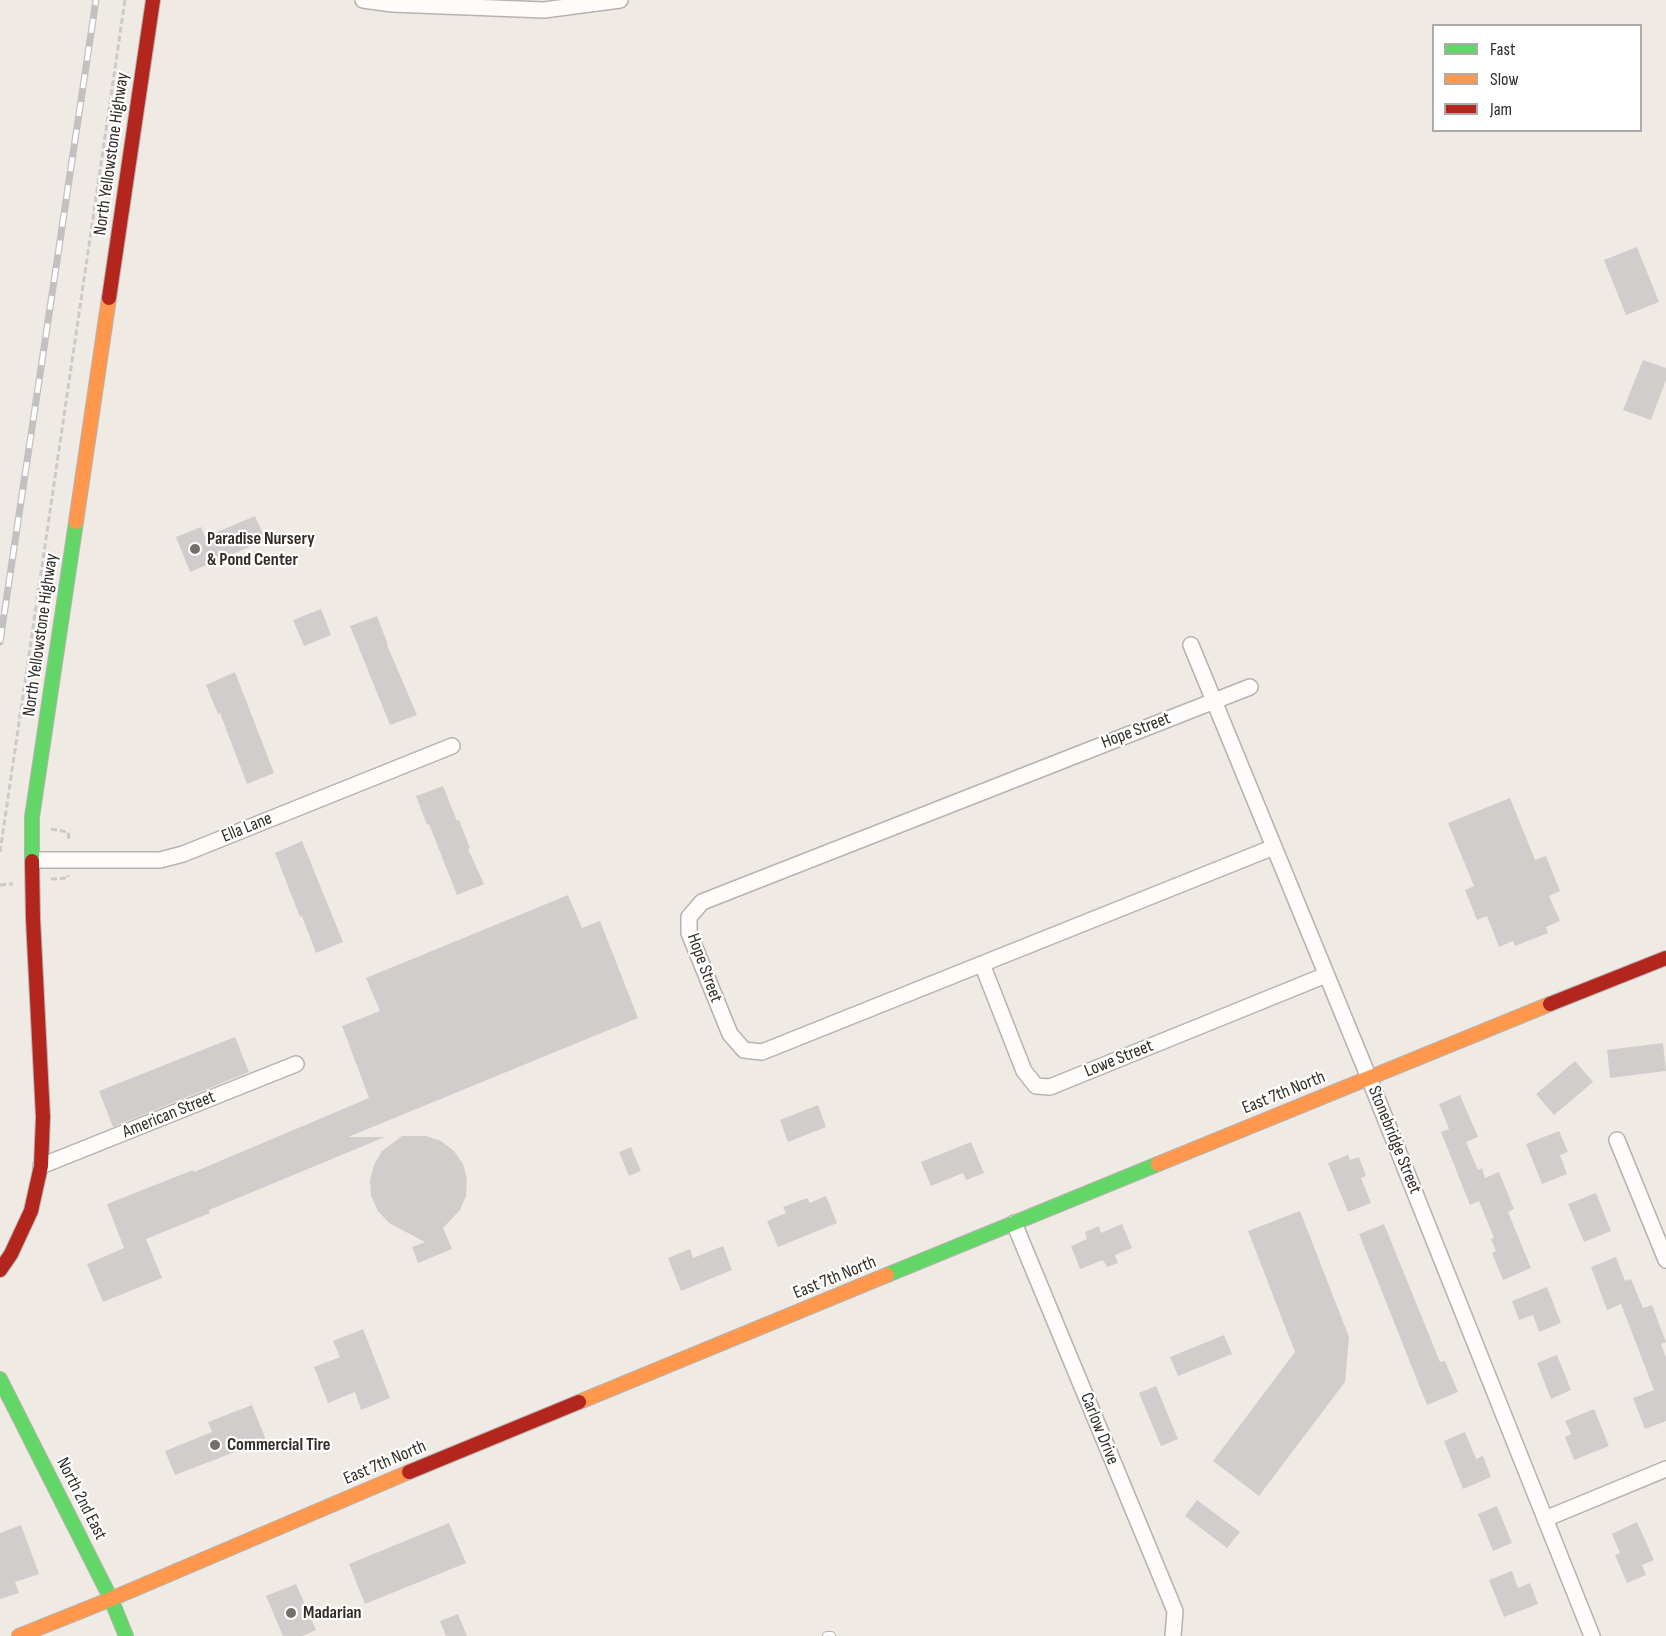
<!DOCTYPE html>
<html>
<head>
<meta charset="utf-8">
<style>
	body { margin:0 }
	#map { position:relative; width:1666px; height:1636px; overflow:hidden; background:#f0eae4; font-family:"Sofia Sans Condensed",sans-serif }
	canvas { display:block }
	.legend { position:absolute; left:1432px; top:24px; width:210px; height:108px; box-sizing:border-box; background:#fff; border:2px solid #adaba9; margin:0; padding:8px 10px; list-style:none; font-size:18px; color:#312d28 }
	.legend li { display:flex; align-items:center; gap:12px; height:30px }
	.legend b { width:30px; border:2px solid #adaba9 }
</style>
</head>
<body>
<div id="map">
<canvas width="1666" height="1636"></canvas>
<ul class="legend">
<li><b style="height:8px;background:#63d668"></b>Fast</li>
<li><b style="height:8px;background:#ff974d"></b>Slow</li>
<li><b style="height:8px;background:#b3261e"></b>Jam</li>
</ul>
</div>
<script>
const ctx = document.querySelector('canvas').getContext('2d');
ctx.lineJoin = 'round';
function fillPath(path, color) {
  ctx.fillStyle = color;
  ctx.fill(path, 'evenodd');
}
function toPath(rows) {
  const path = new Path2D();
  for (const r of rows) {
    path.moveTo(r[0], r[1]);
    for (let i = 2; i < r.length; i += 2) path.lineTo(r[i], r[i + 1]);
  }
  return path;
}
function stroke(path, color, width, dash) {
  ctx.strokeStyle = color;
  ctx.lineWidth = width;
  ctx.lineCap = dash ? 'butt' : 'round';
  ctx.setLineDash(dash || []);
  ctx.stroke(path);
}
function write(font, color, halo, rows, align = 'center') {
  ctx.font = font + ' "Sofia Sans Condensed",sans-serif';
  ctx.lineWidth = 4.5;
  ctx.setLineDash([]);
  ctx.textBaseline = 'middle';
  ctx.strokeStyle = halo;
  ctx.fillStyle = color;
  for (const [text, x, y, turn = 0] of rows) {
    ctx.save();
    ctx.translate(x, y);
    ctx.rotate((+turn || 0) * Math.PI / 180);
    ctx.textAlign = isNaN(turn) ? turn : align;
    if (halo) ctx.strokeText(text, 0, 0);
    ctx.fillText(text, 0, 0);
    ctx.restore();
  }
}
fillPath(toPath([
	[1637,247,1659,302,1626,315,1604,260],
	[1643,360,1666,368,1666,380,1651,420,1623,410],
	[255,516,266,540,190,572,176,537,201,527,205,537],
	[321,609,331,635,304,646,293,620],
	[377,616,388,645,387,645,417,715,390,725,350,626],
	[235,672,274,773,247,784,220,713,218,714,206,685],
	[443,786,457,821,459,820,470,848,468,849,484,884,457,895,429,824,427,825,416,796],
	[1510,798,1535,860,1546,856,1560,891,1549,896,1560,921,1546,927,1548,933,1515,946,1513,941,1499,947,1487,916,1477,920,1465,890,1474,886,1448,823],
	[302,841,343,942,316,953,302,916,300,917,275,853],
	[568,895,582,928,600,921,638,1018,348,1137,385,1137,209,1210,210,1213,146,1239,162,1278,103,1302,87,1264,124,1248,107,1204,193,1170,194,1172,369,1098,342,1026,380,1011,366,978],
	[235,1037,249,1072,113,1127,99,1091],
	[1663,1043,1666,1071,1610,1078,1607,1050],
	[1575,1061,1593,1082,1554,1115,1536,1094],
	[1460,1095,1478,1137,1466,1142,1478,1170,1482,1168,1485,1178,1499,1172,1514,1209,1508,1212,1531,1268,1503,1280,1492,1253,1496,1251,1491,1239,1494,1238,1479,1201,1470,1205,1441,1132,1449,1129,1439,1104],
	[818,1105,826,1127,788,1142,780,1120],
	[1559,1131,1568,1152,1560,1155,1567,1174,1542,1184,1526,1144],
	[402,1136,426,1136,441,1141,454,1151,463,1164,467,1179,466,1196,460,1210,443,1228,452,1249,418,1263,412,1247,425,1242,389,1223,378,1211,371,1196,370,1180,374,1165,382,1151],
	[971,1142,984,1173,966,1180,963,1173,931,1186,921,1162],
	[631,1147,641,1171,629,1176,619,1152],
	[1348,1155,1350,1160,1359,1157,1366,1176,1361,1178,1371,1203,1348,1212,1328,1163],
	[1596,1193,1611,1231,1584,1242,1568,1204],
	[826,1196,837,1223,778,1247,767,1221,786,1213,783,1207,807,1198,810,1203],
	[1300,1211,1349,1337,1345,1382,1259,1496,1213,1461,1295,1352,1248,1231],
	[1122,1224,1132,1248,1115,1255,1118,1263,1107,1267,1103,1260,1080,1269,1071,1246,1087,1239,1085,1232,1099,1226,1101,1233],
	[1384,1224,1440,1362,1445,1361,1458,1392,1427,1405,1359,1234],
	[723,1246,732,1270,681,1291,668,1258,690,1249,693,1258],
	[1616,1257,1625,1281,1631,1279,1643,1308,1652,1305,1666,1342,1661,1344,1666,1358,1666,1421,1645,1429,1633,1398,1654,1390,1621,1304,1607,1310,1591,1267],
	[1547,1287,1561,1323,1539,1332,1533,1315,1519,1320,1512,1301],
	[363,1329,390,1398,361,1410,355,1392,328,1403,314,1367,340,1357,333,1341],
	[1224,1335,1232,1354,1178,1376,1170,1357],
	[1557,1355,1571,1390,1551,1399,1537,1363],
	[1156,1386,1178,1439,1161,1446,1139,1393],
	[252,1405,266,1440,175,1475,165,1451,212,1432,208,1422],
	[1594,1409,1609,1446,1574,1460,1565,1437,1571,1434,1565,1421],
	[1465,1432,1476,1459,1483,1456,1491,1477,1463,1489,1444,1441],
	[1197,1500,1240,1532,1227,1548,1185,1516],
	[1497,1506,1512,1543,1493,1551,1478,1514],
	[1637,1522,1654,1560,1642,1565,1646,1575,1627,1583,1615,1555,1620,1553,1612,1534],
	[449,1523,466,1563,365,1604,349,1564],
	[21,1525,39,1574,15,1582,19,1593,0,1599,0,1533],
	[1512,1571,1518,1588,1530,1583,1538,1604,1504,1617,1489,1580],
	[296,1584,316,1630,302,1636,283,1636,266,1596],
	[458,1614,467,1636,446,1636,440,1621]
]), '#d2cdcd');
const lane = toPath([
	[827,1636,831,1636]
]);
const street = toPath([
	[363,0,392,4,544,10,620,0],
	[1191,645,1369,1078,1592,1636],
	[1250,687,702,902,689,917,689,933,730,1034,744,1050,762,1052,1274,847],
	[33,860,160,860,183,854,452,746],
	[982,964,1024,1071,1036,1086,1050,1087,1326,975],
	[1617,1140,1666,1260],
	[41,1166,296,1064],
	[1014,1223,1175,1611,1173,1636],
	[1545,1519,1666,1469]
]);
const fast = toPath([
	[32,861,32,817,76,522],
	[887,1275,1158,1164],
	[0,1379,111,1599,126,1636]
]);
const slow = toPath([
	[76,522,109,298],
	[1158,1164,1550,1004],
	[579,1402,887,1275],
	[19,1636,111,1599,409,1472]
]);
const jam = toPath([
	[109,298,153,0],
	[1550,1004,1666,958],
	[0,1270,11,1254,31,1211,41,1166,43,1117,33,919,32,861],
	[409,1472,579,1402]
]);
stroke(lane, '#b7b2ae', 10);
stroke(street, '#b7b2ae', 18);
stroke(fast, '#b7b2ae', 16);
stroke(slow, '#b7b2ae', 16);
stroke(jam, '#b7b2ae', 16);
stroke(toPath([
	[51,829,68,832,69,839],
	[0,852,125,0],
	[51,879,68,878,68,875],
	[0,885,13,884]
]), '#cccac8', 3, [6, 3]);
stroke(lane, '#fdfcfb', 8);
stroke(street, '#fdfcfb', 15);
stroke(fast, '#63d668', 14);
stroke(slow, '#ff974d', 14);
stroke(jam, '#b3261e', 14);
const rail = toPath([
	[0,642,96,0]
]);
stroke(rail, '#c3c1c0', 7);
stroke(rail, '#fff', 4.5, [14]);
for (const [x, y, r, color] of [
	[195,549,6,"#746f6a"],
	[215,1445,6,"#746f6a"],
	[291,1613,6,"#746f6a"]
]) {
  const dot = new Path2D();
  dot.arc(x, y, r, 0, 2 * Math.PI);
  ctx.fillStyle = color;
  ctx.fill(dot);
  stroke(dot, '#fff', 2);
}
write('18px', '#312d28', '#fff', [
	["North Yellowstone Highway",112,154,-82],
	["North Yellowstone Highway",41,635,-82],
	["Hope Street",1136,731,-21],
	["Ella Lane",247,828,-22],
	["Hope Street",704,968,70],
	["Lowe Street",1119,1059,-22],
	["East 7th North",1284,1093,-22],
	["American Street",169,1115,-22],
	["Stonebridge Street",1394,1140,68],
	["East 7th North",835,1278,-22],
	["Carlow Drive",1099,1429,68],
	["East 7th North",385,1463,-23],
	["North 2nd East",81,1499,63]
]);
write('bold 18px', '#312d28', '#fff', [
	["Paradise Nursery",207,539],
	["& Pond Center",207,560],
	["Commercial Tire",227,1445],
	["Madarian",303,1613]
], 'left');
</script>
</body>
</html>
